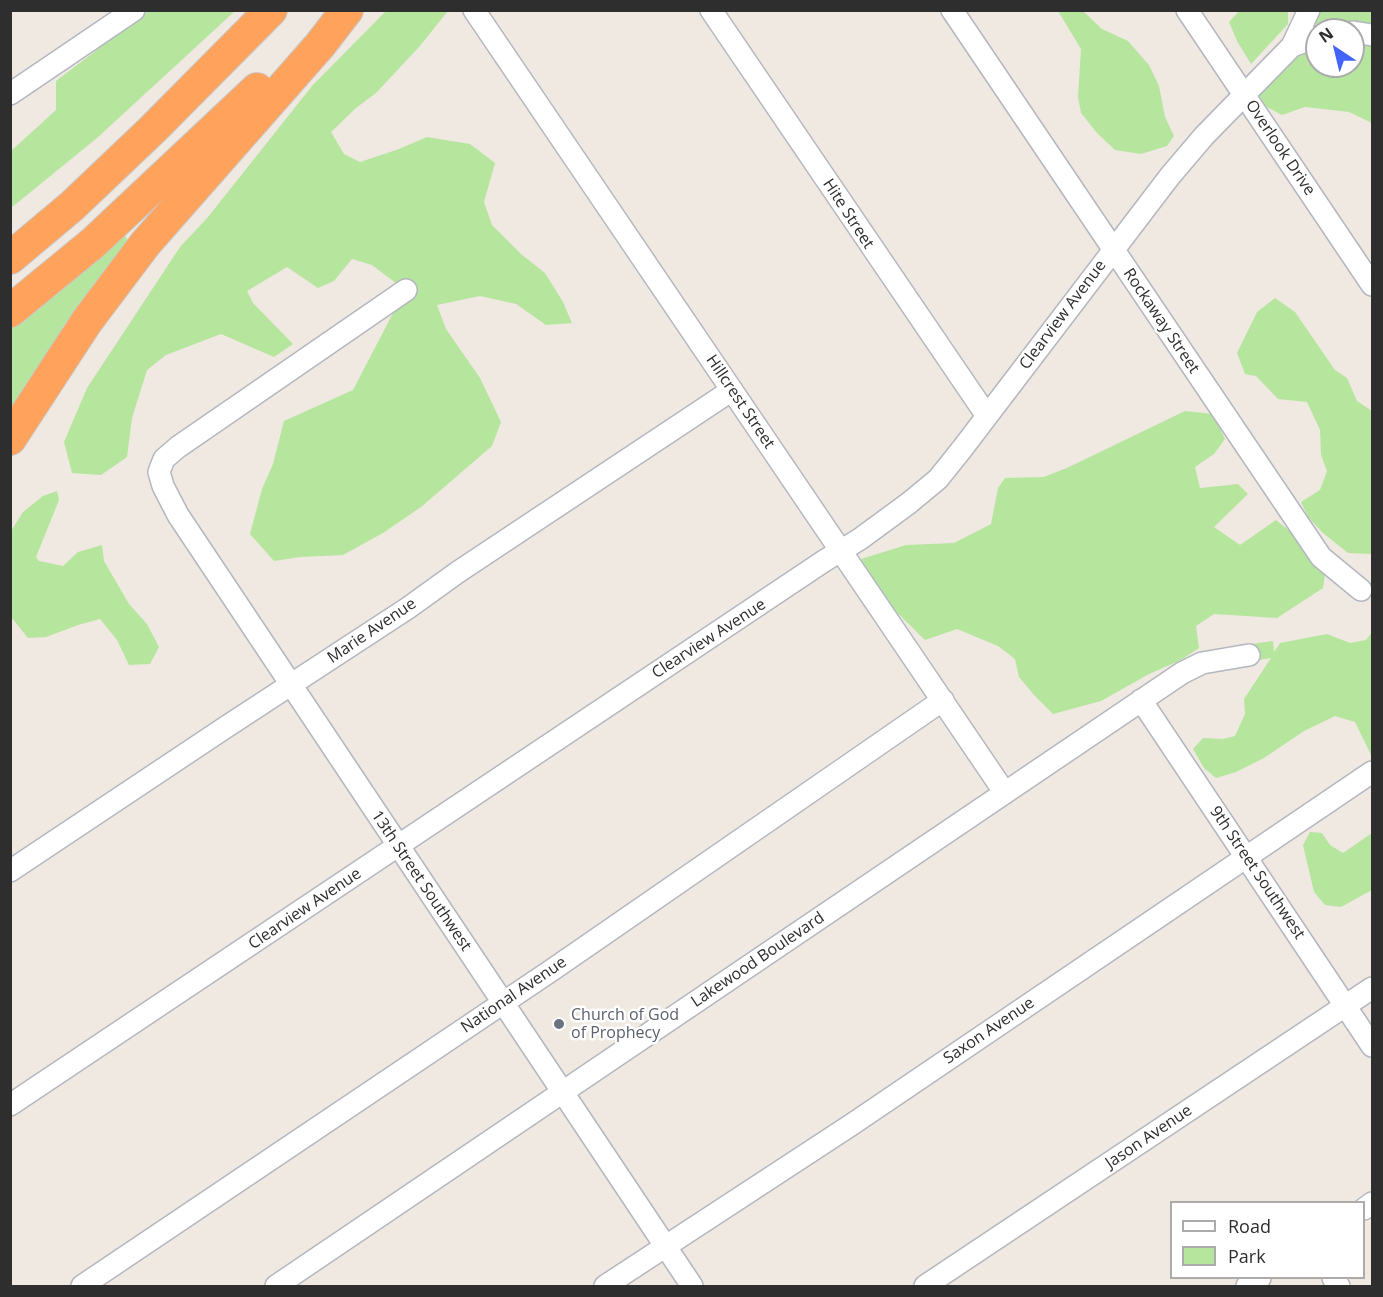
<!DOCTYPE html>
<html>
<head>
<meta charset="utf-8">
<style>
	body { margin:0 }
	#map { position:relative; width:1383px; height:1297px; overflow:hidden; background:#efe9e1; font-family:"Open Sans",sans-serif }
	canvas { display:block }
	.frame { position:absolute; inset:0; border:12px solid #2e2e2e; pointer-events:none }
	.legend { position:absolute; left:1170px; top:1201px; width:195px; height:78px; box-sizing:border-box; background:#fff; border:2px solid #ababab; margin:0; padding:8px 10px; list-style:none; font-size:18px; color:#2e2e2e }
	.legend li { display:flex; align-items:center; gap:12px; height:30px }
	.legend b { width:30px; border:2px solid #ababab }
	.north { position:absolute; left:1305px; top:18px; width:60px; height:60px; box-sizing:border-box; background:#fff; border:2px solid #ababab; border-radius:50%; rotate:325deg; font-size:16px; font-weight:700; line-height:24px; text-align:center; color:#2e2e2e }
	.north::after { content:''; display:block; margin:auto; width:21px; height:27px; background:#4264fb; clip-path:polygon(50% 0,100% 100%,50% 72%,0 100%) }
</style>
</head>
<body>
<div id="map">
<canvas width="1383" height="1297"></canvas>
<div class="frame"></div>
<ul class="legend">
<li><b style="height:8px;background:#fff"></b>Road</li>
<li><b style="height:16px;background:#b6e59e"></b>Park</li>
</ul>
<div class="north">N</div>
</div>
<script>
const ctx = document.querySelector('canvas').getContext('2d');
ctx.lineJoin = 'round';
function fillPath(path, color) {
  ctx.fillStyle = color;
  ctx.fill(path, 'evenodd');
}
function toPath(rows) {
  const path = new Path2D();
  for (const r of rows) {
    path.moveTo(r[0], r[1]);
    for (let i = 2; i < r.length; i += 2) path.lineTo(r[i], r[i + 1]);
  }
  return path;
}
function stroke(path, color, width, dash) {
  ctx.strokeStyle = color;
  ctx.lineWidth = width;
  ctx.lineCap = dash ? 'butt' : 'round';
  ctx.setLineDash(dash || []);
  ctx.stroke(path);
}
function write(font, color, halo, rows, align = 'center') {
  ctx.font = font + ' "Open Sans",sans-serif';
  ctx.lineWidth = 5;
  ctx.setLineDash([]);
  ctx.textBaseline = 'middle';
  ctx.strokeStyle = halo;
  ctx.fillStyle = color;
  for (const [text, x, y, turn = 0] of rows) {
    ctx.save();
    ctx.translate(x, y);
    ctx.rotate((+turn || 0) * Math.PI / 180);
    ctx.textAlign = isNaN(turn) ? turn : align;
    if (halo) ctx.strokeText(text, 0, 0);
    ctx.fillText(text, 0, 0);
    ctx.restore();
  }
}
fillPath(toPath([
	[1240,10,1288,11,1288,24,1251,64,1237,41,1229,22],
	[148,11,235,11,97,138,11,208,11,151,56,110,56,81],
	[386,11,448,11,419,47,376,93,356,108,331,132,344,154,360,162,399,149,427,137,470,144,495,163,484,202,492,225,521,254,545,273,563,302,572,323,546,325,516,304,480,296,437,305,446,329,480,378,501,422,492,446,421,507,383,533,343,555,300,557,274,561,250,534,262,489,273,464,284,421,353,390,405,290,372,265,352,259,334,281,318,288,287,267,247,291,253,303,293,344,274,357,221,334,166,355,147,370,132,418,127,457,101,475,72,473,64,442,87,388,180,247,208,217,312,86],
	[1058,11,1083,11,1102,29,1128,41,1149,65,1159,86,1165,117,1174,136,1167,146,1141,154,1115,150,1097,133,1081,113,1078,97,1081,49],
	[1318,11,1372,11,1372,25,1350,22,1320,28,1315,24],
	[1353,39,1372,44,1372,123,1349,112,1305,107,1282,115,1265,106,1258,93,1289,56,1317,46,1317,66,1353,66],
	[123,232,129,243,64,325,11,418,11,325],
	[1275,298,1295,312,1335,370,1347,378,1357,401,1372,411,1372,554,1348,553,1323,533,1308,517,1301,502,1320,490,1327,471,1321,455,1320,430,1307,402,1278,399,1256,376,1245,374,1237,353,1257,312],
	[1185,411,1213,414,1225,439,1214,454,1195,467,1200,488,1238,484,1248,494,1214,527,1240,545,1276,520,1327,561,1323,588,1277,618,1214,614,1196,626,1199,648,1181,660,1149,674,1101,701,1053,714,1034,695,1019,677,1015,659,998,646,957,629,925,640,877,593,861,559,906,545,954,543,991,524,998,488,1005,478,1044,477,1069,467],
	[57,491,59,500,36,557,39,561,63,566,78,552,102,545,104,561,129,604,147,624,159,647,150,664,129,665,117,640,100,619,78,625,46,637,28,638,11,617,11,531,23,512,43,496],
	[1372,632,1372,757,1355,722,1335,716,1304,731,1264,758,1236,772,1216,778,1204,768,1193,749,1203,738,1223,739,1235,736,1245,714,1244,699,1271,658,1253,661,1251,644,1273,641,1274,652,1280,643,1327,634,1350,643,1366,640],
	[1310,832,1322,833,1330,845,1343,853,1372,833,1372,890,1341,907,1325,905,1314,892,1303,845]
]), '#b6e59e');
const minor = toPath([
	[474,10,1005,793],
	[711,10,987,416],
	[952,10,1321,557,1361,590],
	[1187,10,1372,285],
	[1353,32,1372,35],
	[1292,46,1309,10],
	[10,94,134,10],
	[406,290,178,447,164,459,159,472,163,486,178,515,692,1286],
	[1141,700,1372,1046],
	[10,871,226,727,408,608,458,572,732,390],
	[10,1105,824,561,860,539,909,503,938,479,962,449,1170,176,1204,136,1292,46,1317,37],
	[1364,1209,1372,1203],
	[1333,1278,1339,1286],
	[82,1286,552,970,943,700],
	[276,1286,1182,673,1202,663,1249,655],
	[605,1286,851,1125,1372,772],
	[925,1286,1372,988],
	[1247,1286,1260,1278]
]);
const highway = toPath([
	[10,258,72,206,153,129,271,10],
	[10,311,93,243,257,89],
	[10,439,87,321,145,244,320,45,347,10]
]);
stroke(minor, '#b4b7c1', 24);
stroke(highway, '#c9c9c9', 34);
stroke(minor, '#fff', 21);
stroke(highway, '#ffa35c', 32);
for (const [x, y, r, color] of [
	[559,1024,6,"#6b7280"]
]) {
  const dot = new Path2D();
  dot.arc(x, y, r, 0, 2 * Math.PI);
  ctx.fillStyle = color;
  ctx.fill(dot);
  stroke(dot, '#fff', 2);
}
write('16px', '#2e2e2e', '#fff', [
	["Overlook Drive",1280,148,56],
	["Hite Street",848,214,57],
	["Clearview Avenue",1063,315,-53],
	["Rockaway Street",1161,321,56],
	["Hillcrest Street",740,402,56],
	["Marie Avenue",372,631,-34],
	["Clearview Avenue",709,639,-33],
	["9th Street Southwest",1257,873,56],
	["13th Street Southwest",421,881,56],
	["Clearview Avenue",305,909,-34],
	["Lakewood Boulevard",758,960,-34],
	["National Avenue",514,995,-34],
	["Saxon Avenue",989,1031,-34],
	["Jason Avenue",1149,1137,-34]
]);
write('16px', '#5b616d', '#fff', [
	["Church of God",571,1015],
	["of Prophecy",571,1033]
], 'left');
</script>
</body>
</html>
